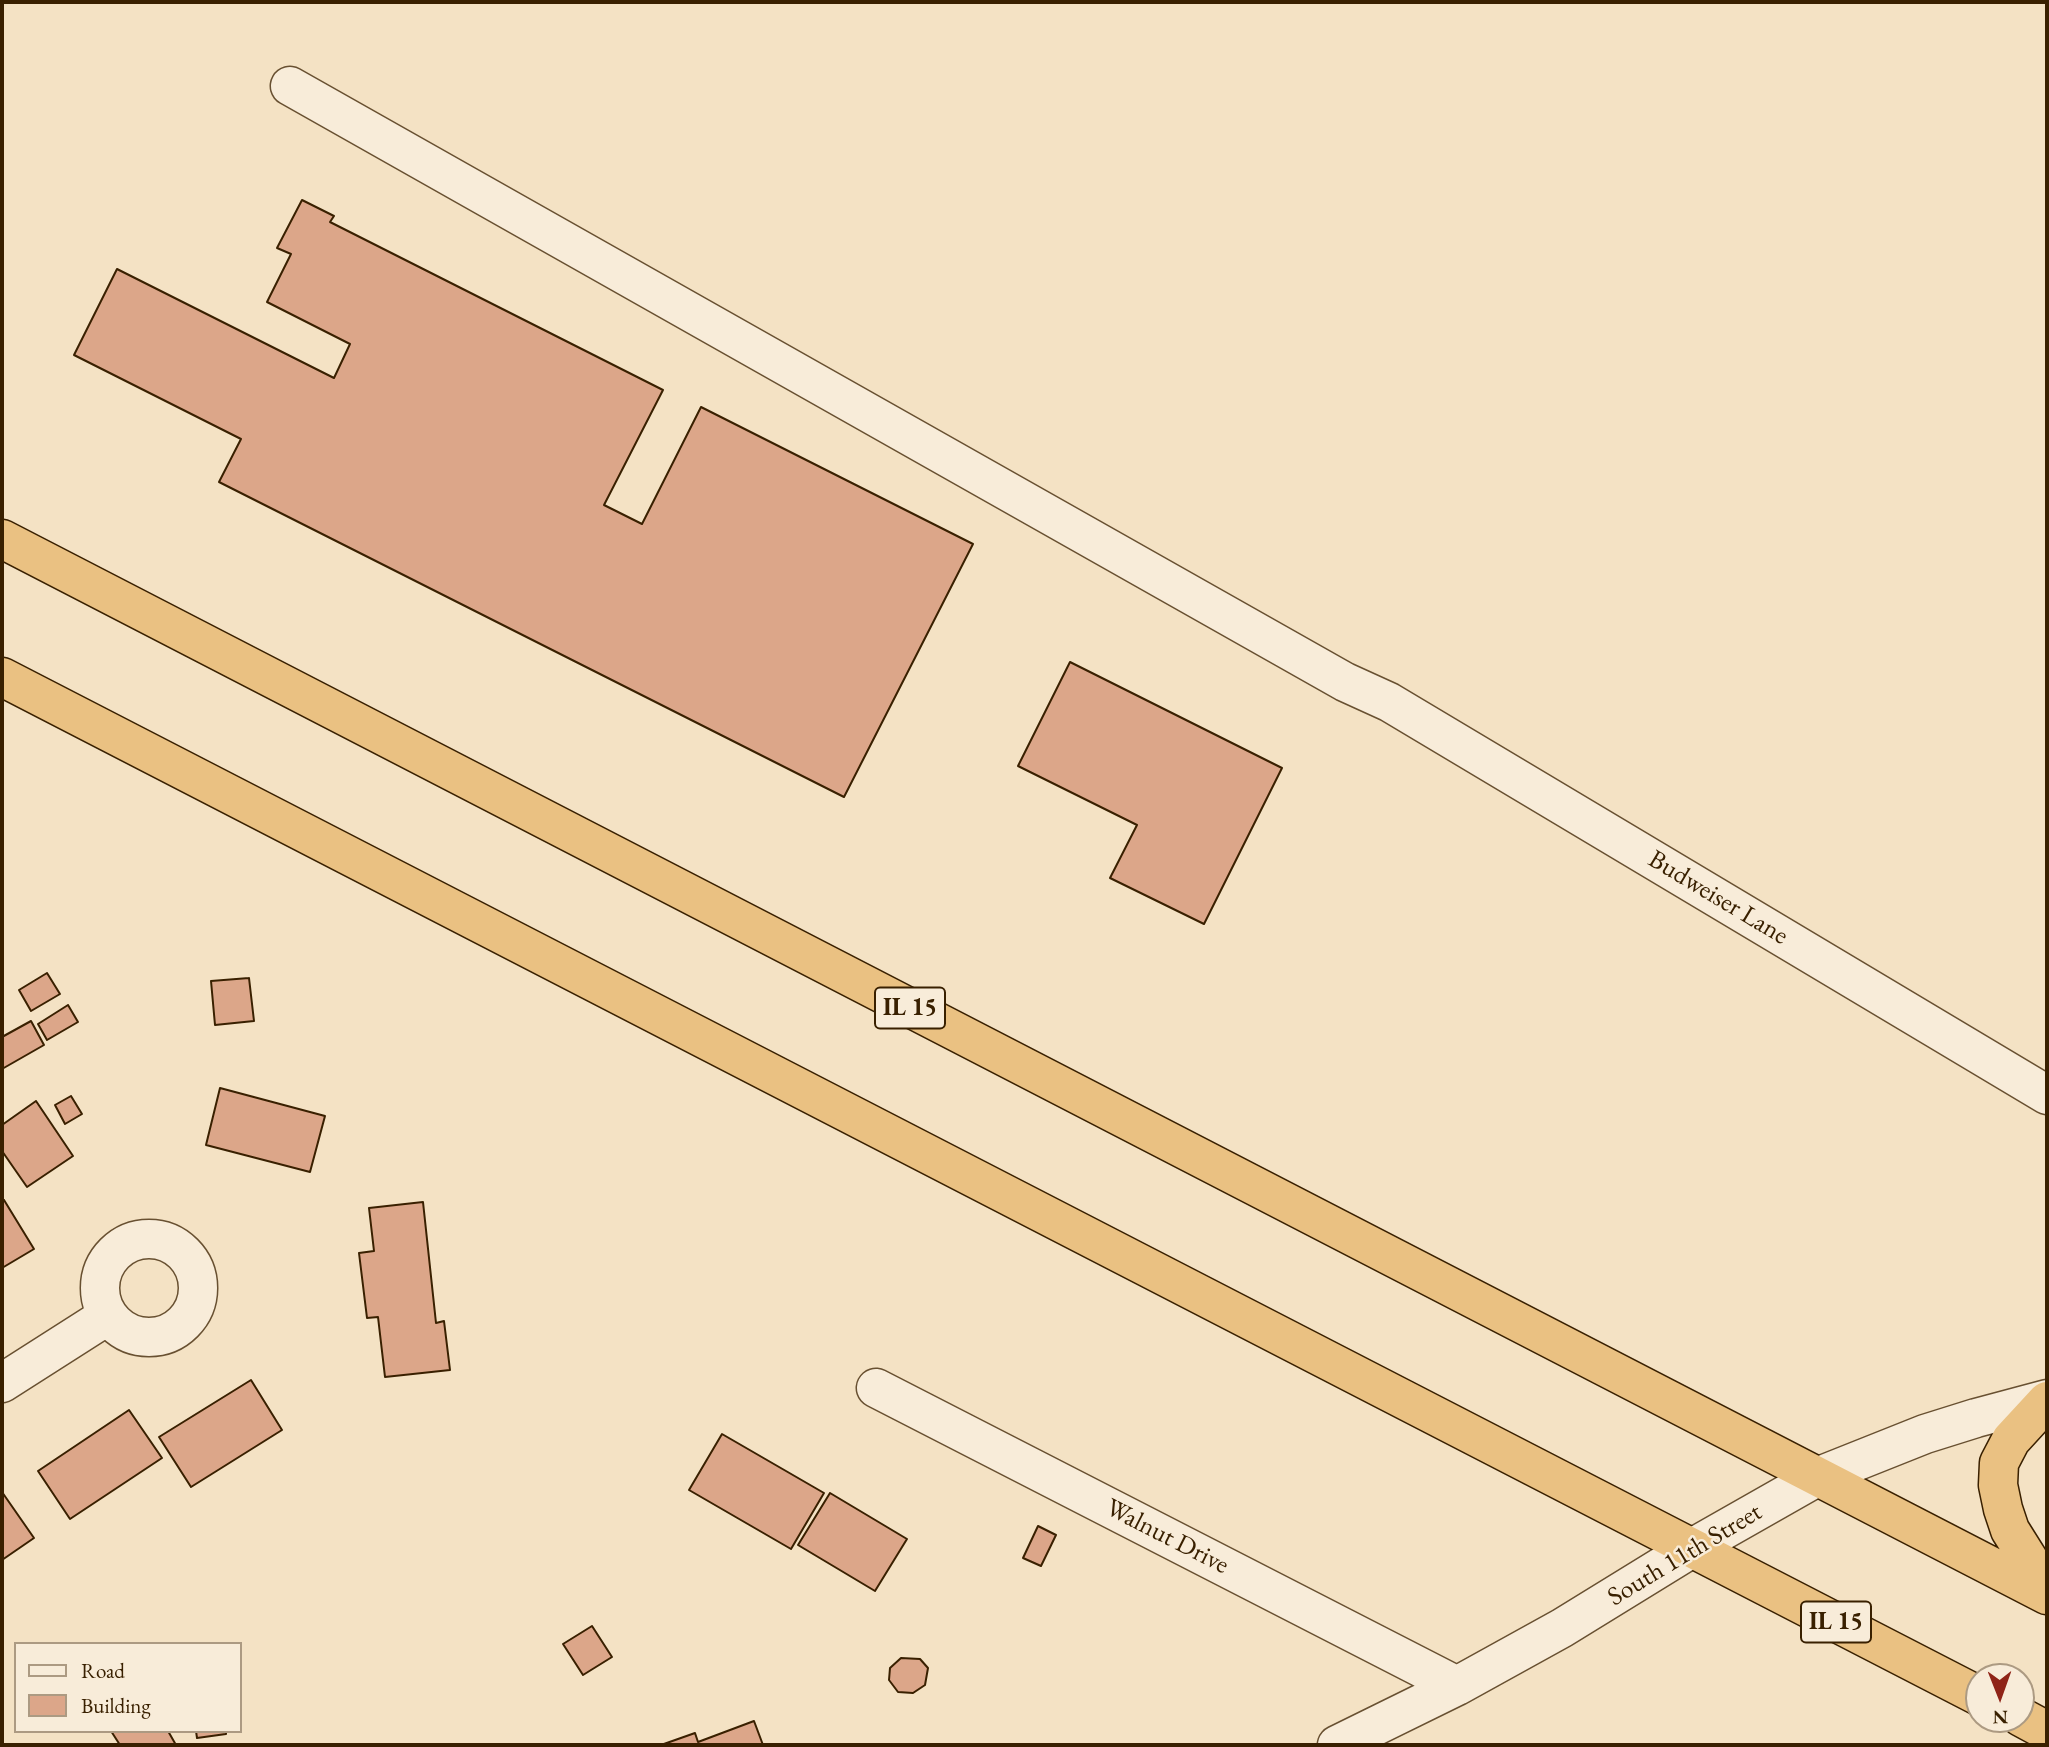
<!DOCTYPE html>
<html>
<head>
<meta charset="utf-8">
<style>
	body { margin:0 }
	#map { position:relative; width:2049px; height:1747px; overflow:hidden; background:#f4e2c4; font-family:"EB Garamond",serif }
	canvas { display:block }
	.frame { position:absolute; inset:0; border:4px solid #392000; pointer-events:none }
	.legend { position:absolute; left:14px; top:1642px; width:228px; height:91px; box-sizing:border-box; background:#f8ecd9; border:2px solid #ac9a82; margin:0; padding:9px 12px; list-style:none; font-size:21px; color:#392000 }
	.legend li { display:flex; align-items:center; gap:14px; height:35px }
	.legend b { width:35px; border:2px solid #ac9a82 }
	.north { position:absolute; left:1965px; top:1663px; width:70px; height:70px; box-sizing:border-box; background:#f8ecd9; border:2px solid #ac9a82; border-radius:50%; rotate:179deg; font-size:19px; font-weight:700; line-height:28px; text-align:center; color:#392000 }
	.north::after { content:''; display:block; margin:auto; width:24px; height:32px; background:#8f2418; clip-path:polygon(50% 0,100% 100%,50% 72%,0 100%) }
</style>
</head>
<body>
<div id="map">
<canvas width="2049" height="1747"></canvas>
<div class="frame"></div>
<ul class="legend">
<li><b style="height:9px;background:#f8ecd9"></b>Road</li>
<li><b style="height:19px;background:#dca689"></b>Building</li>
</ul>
<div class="north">N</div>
</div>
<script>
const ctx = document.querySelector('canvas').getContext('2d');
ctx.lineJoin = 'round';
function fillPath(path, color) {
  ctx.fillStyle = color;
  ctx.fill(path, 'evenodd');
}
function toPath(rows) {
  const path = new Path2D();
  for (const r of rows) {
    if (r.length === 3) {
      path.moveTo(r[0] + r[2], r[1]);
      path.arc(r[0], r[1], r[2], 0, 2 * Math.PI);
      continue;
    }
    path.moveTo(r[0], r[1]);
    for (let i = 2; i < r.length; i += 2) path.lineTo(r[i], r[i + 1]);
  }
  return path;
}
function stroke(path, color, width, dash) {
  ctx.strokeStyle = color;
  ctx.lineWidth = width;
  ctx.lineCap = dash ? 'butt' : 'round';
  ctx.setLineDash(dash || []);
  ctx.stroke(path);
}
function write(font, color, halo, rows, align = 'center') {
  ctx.font = font + ' "EB Garamond",serif';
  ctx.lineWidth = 5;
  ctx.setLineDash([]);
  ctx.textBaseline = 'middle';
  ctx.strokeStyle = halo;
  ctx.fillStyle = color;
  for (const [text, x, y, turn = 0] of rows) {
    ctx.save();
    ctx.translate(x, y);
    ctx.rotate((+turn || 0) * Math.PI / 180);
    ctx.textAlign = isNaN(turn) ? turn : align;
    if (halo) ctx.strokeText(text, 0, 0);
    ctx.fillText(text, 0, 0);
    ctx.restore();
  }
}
const building = toPath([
	[302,200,334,216,330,222,663,390,604,505,642,524,701,407,973,544,844,797,219,482,241,439,74,355,117,269,334,378,350,344,267,302,291,254,277,248,302,200],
	[1070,662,1282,768,1204,924,1110,878,1137,825,1018,766,1070,662],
	[47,973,60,994,31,1011,19,990,47,973],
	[249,978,254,1021,215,1025,211,981,249,978],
	[68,1005,78,1022,47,1040,38,1024,68,1005],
	[31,1021,44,1045,2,1069,2,1037,31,1021],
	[220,1088,325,1116,310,1172,206,1145,220,1088],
	[71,1096,82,1114,65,1124,55,1105,71,1096],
	[36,1101,73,1156,27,1187,2,1151,2,1125,36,1101],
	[4,1200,34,1249,2,1268,2,1202,4,1200],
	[423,1202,436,1323,444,1321,450,1370,385,1377,378,1317,367,1318,359,1253,374,1251,369,1208,423,1202],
	[251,1380,282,1430,191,1487,159,1437,251,1380],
	[129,1410,162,1458,70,1519,38,1471,129,1410],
	[722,1434,824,1493,791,1549,689,1490,722,1434],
	[2,1492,34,1538,2,1560,2,1492],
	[830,1493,907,1539,875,1591,798,1545,830,1493],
	[1038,1526,1056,1535,1041,1566,1023,1558,1038,1526],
	[592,1626,612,1657,583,1675,563,1644,592,1626],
	[901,1658,920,1659,928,1668,925,1685,913,1693,898,1692,889,1680,890,1668,901,1658],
	[754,1721,763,1745,661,1745,695,1733,698,1742,754,1721],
	[111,1731,168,1731,176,1745,120,1745,111,1731],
	[196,1731,226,1731,226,1734,197,1738,196,1731]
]);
fillPath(building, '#dca689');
stroke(building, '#392000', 2);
const minor = toPath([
	[290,86,1345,682,1389,702,2047,1095],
	[149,1288,49],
	[2,1383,107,1316],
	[876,1388,1457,1686],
	[1337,1745,1457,1686,1562,1628,1692,1548,1817,1477,1925,1434,1976,1418,2047,1399]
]);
const highway = toPath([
	[2,539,2047,1595],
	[2,677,1979,1696],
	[2047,1401,2011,1440,1999,1463,1998,1485,2003,1509,2010,1530,2047,1589],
	[2021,1717,2047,1731]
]);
stroke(minor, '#685031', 41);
stroke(highway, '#392000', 41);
stroke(minor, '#f8ecd9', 38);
stroke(highway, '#eac182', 38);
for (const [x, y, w] of [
	[910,1008,70],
	[1836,1622,70]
]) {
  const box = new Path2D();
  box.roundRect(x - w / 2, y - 20.5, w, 41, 5);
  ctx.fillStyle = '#f8ecd9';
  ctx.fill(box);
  stroke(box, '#392000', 2);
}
write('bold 24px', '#392000', null, [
	["IL 15",910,1008],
	["IL 15",1836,1622]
]);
write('26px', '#392000', '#f8ecd9', [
	["Budweiser Lane",1718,898,31],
	["Walnut Drive",1167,1537,27],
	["South 11th Street",1685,1555,-31]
]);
</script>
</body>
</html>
